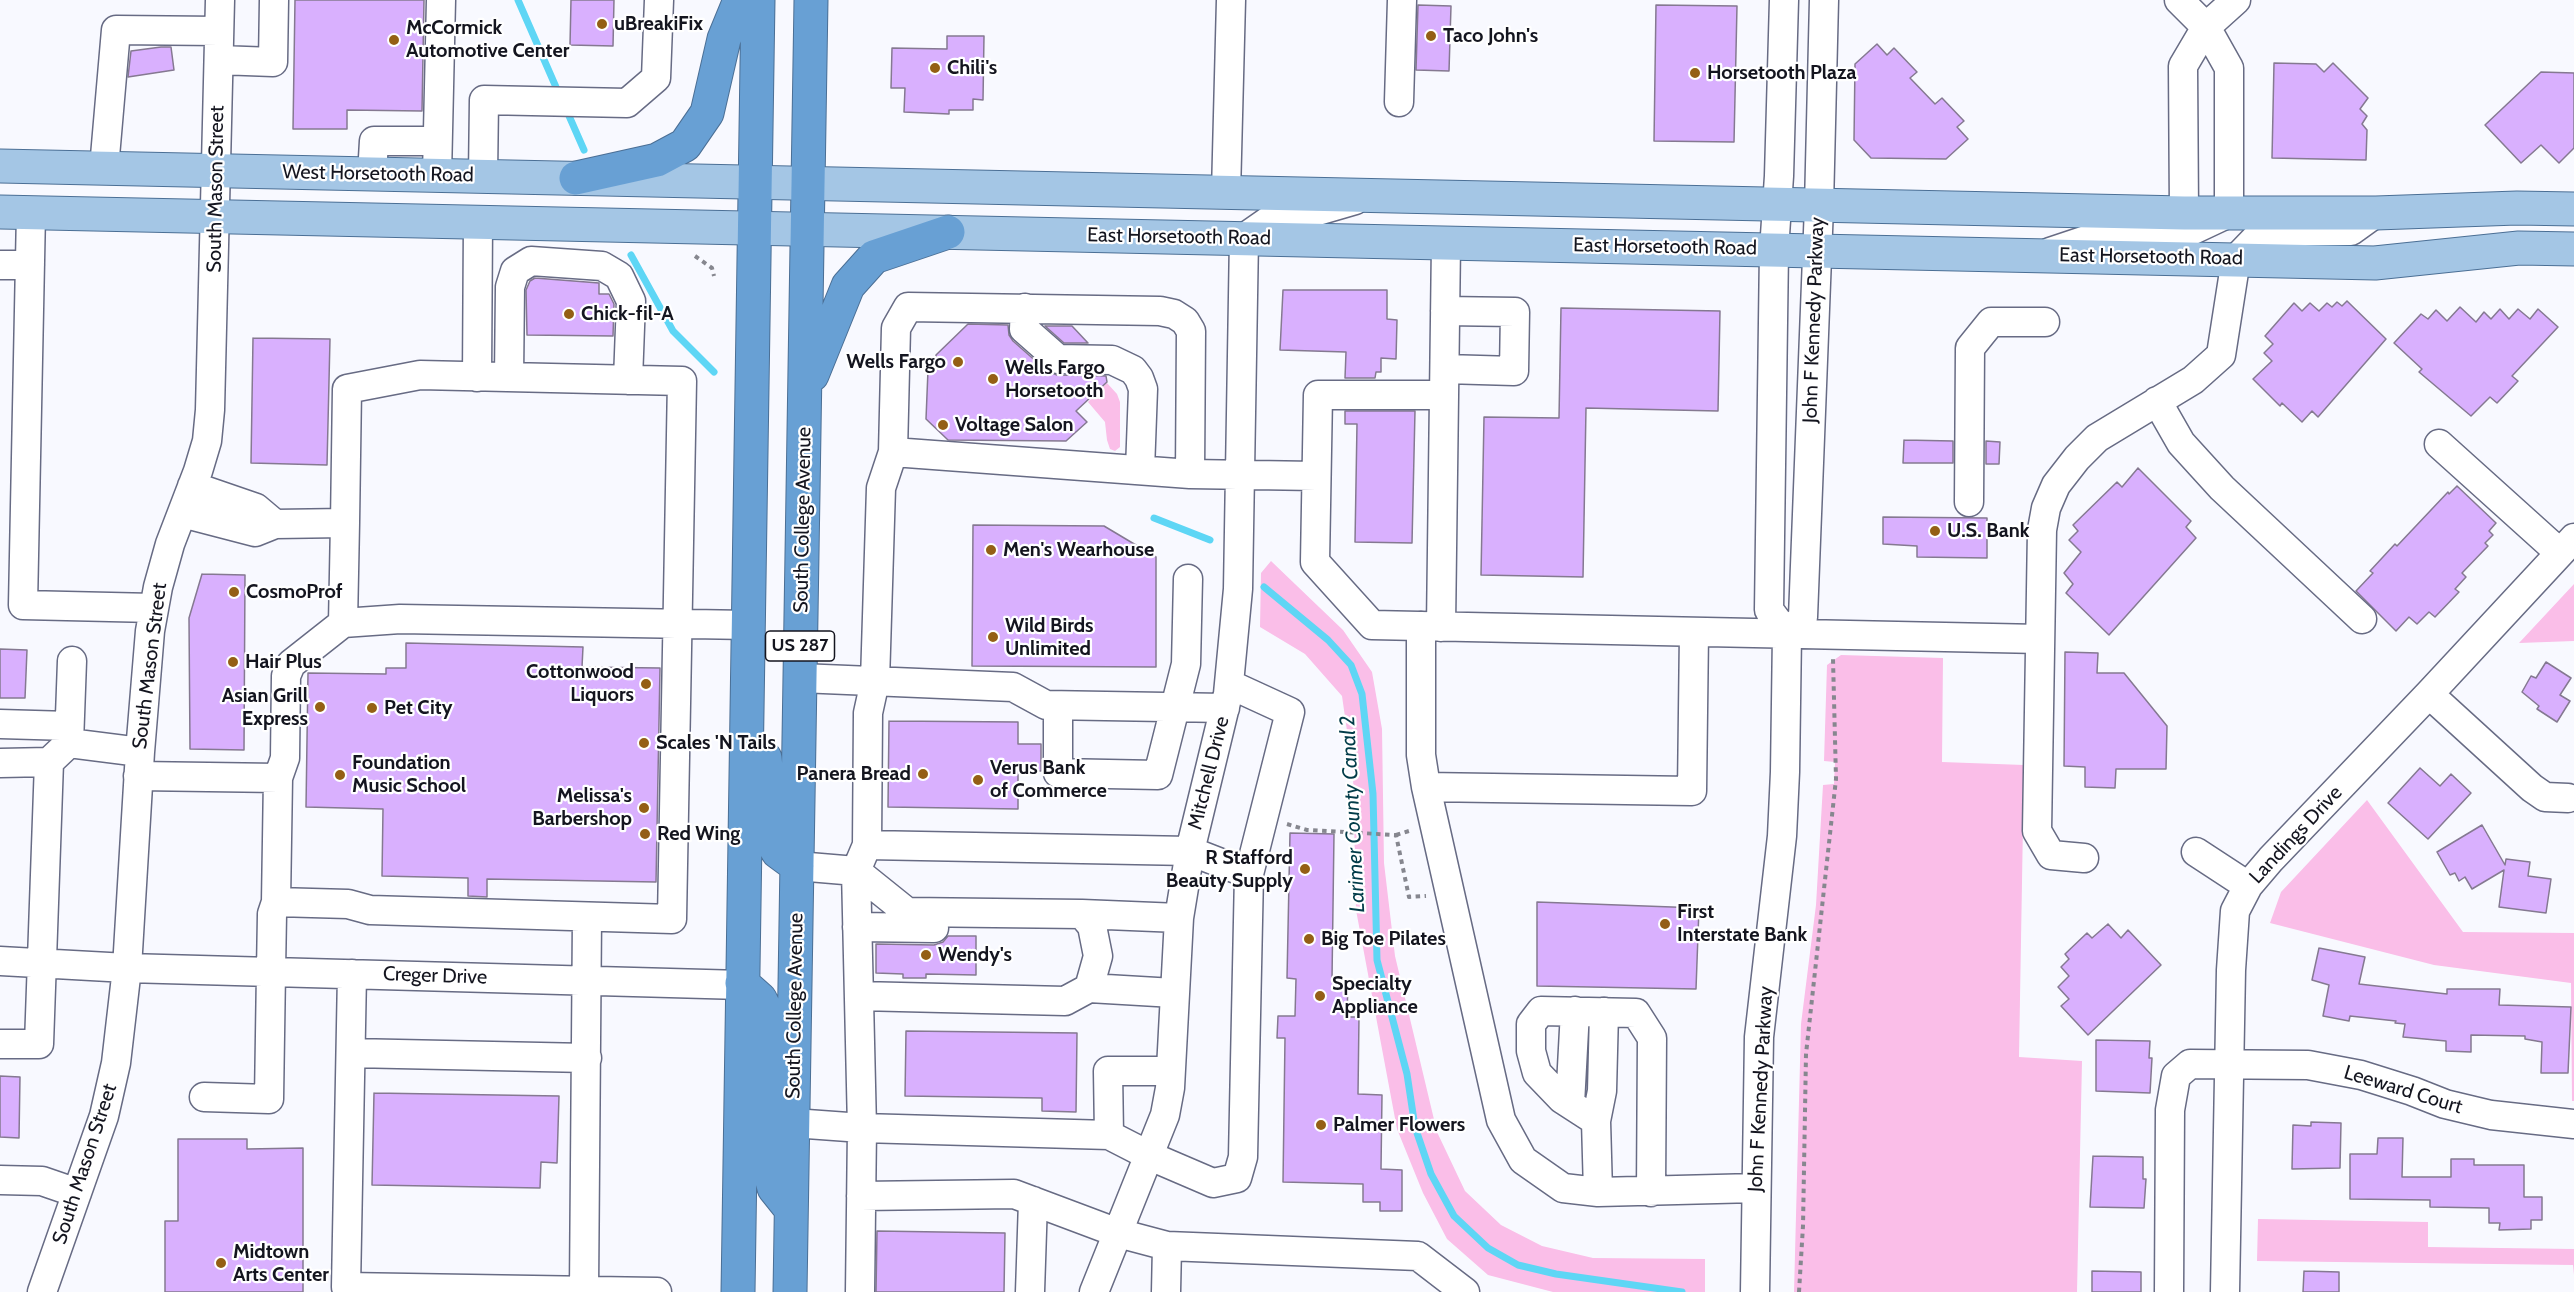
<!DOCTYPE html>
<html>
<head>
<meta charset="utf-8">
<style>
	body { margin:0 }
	canvas { display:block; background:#f8f9ff }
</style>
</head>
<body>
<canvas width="2574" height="1292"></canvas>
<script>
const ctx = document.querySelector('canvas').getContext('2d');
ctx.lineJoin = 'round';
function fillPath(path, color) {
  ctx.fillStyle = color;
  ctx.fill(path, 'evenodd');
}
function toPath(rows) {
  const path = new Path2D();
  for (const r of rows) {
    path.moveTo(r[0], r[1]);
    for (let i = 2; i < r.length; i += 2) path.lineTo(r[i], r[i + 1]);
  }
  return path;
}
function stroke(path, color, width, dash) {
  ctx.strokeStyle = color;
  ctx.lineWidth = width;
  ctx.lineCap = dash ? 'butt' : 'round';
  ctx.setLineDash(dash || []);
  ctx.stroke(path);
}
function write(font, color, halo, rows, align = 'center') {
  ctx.font = font + ' Cabin,sans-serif';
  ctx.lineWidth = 4.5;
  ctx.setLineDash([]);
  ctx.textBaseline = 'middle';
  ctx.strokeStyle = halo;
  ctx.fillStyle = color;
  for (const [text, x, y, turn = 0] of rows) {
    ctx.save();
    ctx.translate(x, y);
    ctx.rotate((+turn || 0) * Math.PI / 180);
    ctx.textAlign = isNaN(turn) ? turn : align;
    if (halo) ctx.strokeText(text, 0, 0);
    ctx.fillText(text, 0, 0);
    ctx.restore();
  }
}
fillPath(toPath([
	[1107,383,1117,394,1120,402,1120,447,1115,451,1110,449,1107,440,1105,422,1088,402],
	[1271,561,1343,630,1372,672,1382,729,1384,863,1395,956,1437,1132,1465,1191,1501,1225,1542,1246,1593,1258,1705,1259,1705,1292,1553,1292,1488,1275,1447,1239,1423,1193,1397,1129,1356,910,1353,773,1342,696,1305,654,1260,627,1261,573],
	[2574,584,2574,641,2519,643],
	[1841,655,1943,658,1942,762,2024,765,2019,1057,2082,1061,2077,1292,1794,1292,1801,1024,1816,905,1823,785,1834,784,1835,762,1824,761,1827,665],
	[2367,800,2463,932,2574,933,2574,1101,2572,1101,2571,983,2434,965,2270,923,2281,892],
	[2258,1219,2428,1222,2428,1247,2574,1249,2574,1275,2573,1265,2257,1261]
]), '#fabee8');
stroke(toPath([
	[518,0,559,94],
	[566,109,584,150],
	[631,255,673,331,714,372],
	[1154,518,1210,540],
	[1264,587,1328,640,1351,665,1362,694,1373,794,1377,960,1407,1074,1415,1127,1431,1174,1454,1216,1488,1248,1518,1265,1556,1274,1682,1292]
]), '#5ed6f5', 7);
const building = toPath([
	[295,0,424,0,422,111,347,110,347,129,293,129,295,0],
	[571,0,614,0,613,46,570,45,571,0],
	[1418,5,1451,6,1449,71,1416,70,1418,5],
	[1656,5,1737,6,1734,142,1654,141,1656,5],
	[947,36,984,36,983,100,973,99,973,110,949,110,949,114,904,112,905,88,891,88,892,48,947,49,947,36],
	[1877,44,1887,55,1894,48,1917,72,1910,78,1935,104,1942,98,1964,121,1957,127,1968,139,1946,159,1871,158,1854,140,1855,64,1877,44],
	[161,47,171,47,174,70,128,77,131,51,161,47],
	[2274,63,2316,64,2324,72,2333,63,2368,98,2360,109,2367,116,2362,124,2367,130,2366,160,2272,158,2274,63],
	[2541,72,2574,73,2574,148,2559,163,2541,145,2521,163,2485,125,2541,72],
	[535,278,599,283,599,294,609,294,614,304,613,336,527,335,526,290,530,281,535,278],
	[1283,290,1387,290,1387,319,1397,320,1396,359,1381,358,1381,372,1376,372,1375,378,1345,378,1346,352,1280,350,1283,290],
	[2347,301,2386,339,2318,417,2312,411,2302,422,2282,403,2280,406,2253,379,2272,361,2264,353,2273,344,2265,336,2294,303,2302,311,2310,303,2319,311,2327,303,2332,307,2337,302,2342,306,2347,301],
	[2460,307,2476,322,2484,312,2491,319,2500,309,2509,319,2518,309,2530,319,2538,309,2558,327,2512,376,2518,381,2497,403,2490,397,2471,416,2419,372,2422,369,2394,343,2421,314,2428,319,2436,310,2447,321,2460,307],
	[1561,308,1720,311,1718,411,1586,408,1583,577,1481,575,1484,417,1559,418,1561,308],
	[968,324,1008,325,1009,335,1013,341,1047,371,1057,375,1106,376,1107,382,1076,411,1087,422,1066,441,948,440,926,419,928,370,936,361,936,355,968,324],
	[1045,326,1072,326,1088,343,1064,343,1045,326],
	[253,338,330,339,327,465,251,463,253,338],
	[1345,411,1415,411,1412,543,1355,542,1357,424,1345,424,1345,411],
	[1904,440,1953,441,1953,463,1903,463,1904,440],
	[1986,441,2000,442,1999,464,1986,464,1986,441],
	[2138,468,2191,521,2186,527,2196,538,2109,635,2066,593,2073,584,2064,573,2081,552,2069,540,2078,531,2073,525,2117,482,2122,487,2138,468],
	[2457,486,2496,523,2489,531,2493,535,2485,543,2488,546,2462,573,2466,577,2455,589,2459,592,2435,617,2429,612,2417,624,2409,617,2396,631,2356,591,2373,573,2370,571,2395,544,2397,546,2448,492,2449,494,2457,486],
	[1883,517,1987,518,1987,558,1917,557,1917,546,1883,544,1883,517],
	[973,525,1104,526,1156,557,1156,667,972,666,973,525],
	[202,574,245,575,244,750,190,749,189,618,202,574],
	[406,643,583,647,582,667,660,668,656,882,487,879,487,897,468,896,468,878,382,876,383,809,306,807,308,673,386,674,386,668,406,668,406,643],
	[0,649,27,650,25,698,0,698,0,649],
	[2065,652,2098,653,2097,673,2124,673,2167,726,2166,769,2116,769,2115,788,2085,787,2085,767,2064,766,2065,652],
	[2546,662,2571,678,2560,695,2570,701,2557,722,2537,709,2539,706,2522,692,2531,676,2536,678,2546,662],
	[889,721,1018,722,1018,744,1041,744,1041,771,1018,770,1018,809,888,807,889,721],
	[2420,768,2440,786,2451,774,2471,793,2428,839,2388,803,2420,768],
	[2482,825,2505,865,2506,859,2530,862,2528,876,2551,879,2546,913,2499,907,2504,870,2472,889,2465,877,2459,881,2455,873,2450,875,2437,852,2482,825],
	[1290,833,1334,834,1332,979,1348,980,1347,1017,1359,1017,1358,1094,1382,1095,1381,1169,1402,1170,1402,1211,1380,1211,1380,1202,1363,1202,1363,1184,1283,1182,1285,1038,1277,1038,1278,1016,1295,1016,1296,979,1287,978,1290,833],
	[1537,902,1699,908,1696,989,1537,986,1537,902],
	[2108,924,2121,938,2128,930,2161,965,2088,1035,2061,1006,2069,999,2058,987,2069,976,2061,967,2069,959,2065,954,2087,933,2092,938,2108,924],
	[948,936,976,936,976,975,926,974,926,978,903,978,903,974,876,973,876,944,934,945,943,942,948,936],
	[2319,948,2365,957,2359,984,2447,994,2447,989,2500,989,2499,1005,2571,1007,2568,1073,2541,1073,2542,1042,2525,1039,2525,1036,2471,1035,2471,1052,2446,1051,2446,1041,2403,1037,2405,1024,2395,1023,2396,1021,2350,1016,2349,1021,2323,1016,2329,985,2312,980,2319,948],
	[906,1031,1077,1033,1076,1112,1042,1111,1042,1098,905,1096,906,1031],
	[2096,1040,2150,1041,2149,1058,2152,1058,2150,1093,2096,1091,2096,1040],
	[0,1076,20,1077,19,1138,0,1137,0,1076],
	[374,1093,559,1096,557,1163,541,1162,540,1188,372,1185,374,1093],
	[2311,1122,2341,1123,2340,1168,2292,1169,2293,1125,2311,1126,2311,1122],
	[2378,1138,2403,1138,2402,1177,2451,1177,2451,1159,2474,1159,2474,1165,2524,1165,2524,1197,2542,1197,2542,1220,2531,1220,2531,1229,2499,1230,2500,1223,2489,1223,2489,1208,2430,1207,2430,1200,2350,1199,2350,1154,2377,1154,2378,1138],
	[178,1139,247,1139,247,1149,303,1148,303,1292,165,1292,165,1221,178,1221,178,1139],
	[2093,1156,2143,1157,2143,1179,2146,1179,2144,1208,2090,1207,2093,1156],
	[877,1231,1005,1233,1004,1292,876,1292,877,1231],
	[2092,1271,2141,1272,2141,1292,2092,1292,2092,1271],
	[2304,1271,2339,1272,2339,1292,2303,1292,2304,1271]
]);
fillPath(building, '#d9b0fe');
stroke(building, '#857991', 1.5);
const minor = toPath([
	[2179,0,2206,27,2236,0],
	[219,60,273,62,274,0],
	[1399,102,1402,0],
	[104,168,116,30,219,31],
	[372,175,374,141,437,141],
	[437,175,441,0],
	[483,176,484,100,627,103,656,78,659,0],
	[1226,193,1231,0],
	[31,212,23,605,154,608],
	[2050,252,2098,236,2178,237,2229,213,2229,68,2206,27,2183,66,2184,213],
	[0,265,30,265],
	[1025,308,1024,329,1058,359,1112,360,1133,370,1139,378,1143,389,1140,470],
	[1445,369,1514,371,1515,312,1445,311],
	[477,377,478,222],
	[509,377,510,287,515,271,531,261,602,266,619,276,631,301,628,380],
	[1444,395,1318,395,1315,562,1372,625,2040,639],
	[2157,401,2181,443,2222,488,2362,619],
	[2439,444,2560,553],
	[893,452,1190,474,1316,476],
	[1969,502,1970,348,1991,322,2045,322],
	[182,513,255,532,275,524,256,508,192,486],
	[343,623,400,619,749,625],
	[1421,626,1421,755,1426,787,1501,1120,1523,1160,1563,1188,1598,1192,1756,1188],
	[1441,627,1446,243],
	[1787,634,1803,617,1819,206,1824,0],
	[800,678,1013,687,1046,705,1225,708],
	[2429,694,2532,788,2545,797,2568,798],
	[1058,706,1058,773,1158,775,1186,664,1188,579],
	[0,724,69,726],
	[69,743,140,752],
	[0,763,49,762,69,743,72,661],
	[138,776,278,778,285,758,286,676,291,664,343,623,345,523,275,524],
	[1426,787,1692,791,1694,632],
	[867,845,1190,851,1249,874],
	[2196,852,2248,886],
	[2084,858,2051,855,2037,831,2042,530,2046,508,2056,485,2077,458,2097,438,2193,380,2221,355,2236,259,2263,231,2351,231,2376,213],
	[276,902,348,904,370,910,672,919,682,381,420,375,347,389,345,523],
	[1082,914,1179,918],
	[857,927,934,928],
	[0,961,127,968,742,985],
	[352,974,346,1287,657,1292],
	[1089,988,1174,993],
	[859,996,1065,1001,1089,988,1098,956,1092,926,1082,914,907,912,856,871,867,845,868,713,875,681,881,488,893,452,896,328,908,307,1160,311,1174,314,1185,321,1191,331,1190,474],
	[0,1044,39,1044,49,762],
	[351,1053,587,1058],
	[204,1097,269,1099,271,971,272,914,276,902,278,778],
	[1570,1104,1575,1011],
	[1596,1121,1562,1099,1537,1073,1531,1051,1531,1024,1541,1011,1636,1013,1652,1038,1651,1192],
	[793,1123,862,1128,856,871,797,866],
	[1109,1135,1108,1071,1170,1071],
	[0,1180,42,1181,77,1193],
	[1598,1192,1596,1121,1602,1091,1604,1012],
	[861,1196,1014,1194,1118,1233,1167,1246],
	[584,1290,587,917],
	[42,1292,104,1116,116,1063,127,968,140,752,150,631,158,587,170,544,198,471,207,441,210,410,220,0],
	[860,1292,862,1128,1109,1135,1150,1156,1213,1183,1237,1178,1243,1157,1249,874,1290,712,1229,684],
	[1030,1292,1033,1201],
	[1094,1292,1165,1115,1170,1088,1179,918,1190,851,1228,694,1238,589,1244,238,1277,215,1300,216,1355,200],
	[1166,1292,1167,1246,1418,1256,1465,1292],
	[1755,1292,1759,1037,1782,836,1785,772,1787,634,1769,610,1774,250,1779,176,1784,0],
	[2169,1292,2170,1110,2176,1076,2190,1064,2308,1065,2361,1075,2412,1091,2445,1104,2491,1115,2574,1124],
	[2225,1292,2231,970,2235,911,2248,886,2271,859,2429,694,2574,538]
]);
const major = toPath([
	[0,166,2184,213,2376,213,2517,208,2574,209],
	[0,212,2375,263,2519,248,2574,249]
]);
const highway = toPath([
	[576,178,657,160,685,145,707,113,724,39,740,0],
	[812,375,848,286,874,257,948,232],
	[765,758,774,845,778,852,797,866],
	[742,983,760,999,769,1017,766,1158,774,1188,790,1208],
	[738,1292,758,0],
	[790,1292,811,0]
]);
stroke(minor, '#676b84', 31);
stroke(major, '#4b6f95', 35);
stroke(highway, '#4b6f95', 35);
stroke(toPath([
	[695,256,712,268,714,276],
	[1287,824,1307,830,1396,835,1409,897,1426,896],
	[1396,835,1409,831],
	[1799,1292,1803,1226,1806,1054,1836,779,1833,659]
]), '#86878f', 4, [4.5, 4.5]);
stroke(minor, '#fff', 28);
stroke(major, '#a4c6e5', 33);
stroke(highway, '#68a0d4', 33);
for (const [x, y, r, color] of [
	[602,24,6,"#945f15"],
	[1431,36,6,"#945f15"],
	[394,40,6,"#945f15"],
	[935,68,6,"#945f15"],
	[1695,73,6,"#945f15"],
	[569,314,6,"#945f15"],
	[958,362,6,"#945f15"],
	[993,379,6,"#945f15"],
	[943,425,6,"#945f15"],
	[1935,531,6,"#945f15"],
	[991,550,6,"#945f15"],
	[234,592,6,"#945f15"],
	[993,637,6,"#945f15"],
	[233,662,6,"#945f15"],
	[646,684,6,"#945f15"],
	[320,707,6,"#945f15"],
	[372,708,6,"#945f15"],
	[644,743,6,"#945f15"],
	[923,774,6,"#945f15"],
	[340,775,6,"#945f15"],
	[978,780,6,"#945f15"],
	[644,808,6,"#945f15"],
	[645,834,6,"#945f15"],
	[1305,869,6,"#945f15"],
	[1665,924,6,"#945f15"],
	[1309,939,6,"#945f15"],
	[926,955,6,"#945f15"],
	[1320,996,6,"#945f15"],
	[1321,1125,6,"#945f15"],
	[221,1263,6,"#945f15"]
]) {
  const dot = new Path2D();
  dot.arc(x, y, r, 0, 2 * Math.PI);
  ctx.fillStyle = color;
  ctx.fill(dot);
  stroke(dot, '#fff', 2);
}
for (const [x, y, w] of [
	[800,646,69]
]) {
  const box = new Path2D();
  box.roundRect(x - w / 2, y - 15, w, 30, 4.5);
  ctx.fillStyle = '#fff';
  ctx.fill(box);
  stroke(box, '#14151f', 1.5);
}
write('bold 18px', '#14151f', null, [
	["US 287",800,646]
]);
write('bold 20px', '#14151f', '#fff', [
	["uBreakiFix",614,24],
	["McCormick",406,28],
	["Automotive Center",406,51],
	["Taco John's",1443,36],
	["Chili's",947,68],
	["Horsetooth Plaza",1707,73],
	["Chick-fil-A",581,314],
	["Wells Fargo",946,362,"right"],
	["Wells Fargo",1005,368],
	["Horsetooth",1005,391],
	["Voltage Salon",955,425],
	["U.S. Bank",1947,531],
	["Men's Wearhouse",1003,550],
	["CosmoProf",246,592],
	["Wild Birds",1005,626],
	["Unlimited",1005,649],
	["Hair Plus",245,662],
	["Cottonwood",634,672,"right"],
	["Liquors",634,695,"right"],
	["Asian Grill",308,696,"right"],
	["Express",308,719,"right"],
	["Pet City",384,708],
	["Scales 'N Tails",656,743],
	["Foundation",352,763],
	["Music School",352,786],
	["Verus Bank",990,768],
	["of Commerce",990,791],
	["Panera Bread",911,774,"right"],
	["Melissa's",632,796,"right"],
	["Barbershop",632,819,"right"],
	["Red Wing",657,834],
	["R Stafford",1293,858,"right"],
	["Beauty Supply",1293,881,"right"],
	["First",1677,912],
	["Interstate Bank",1677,935],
	["Big Toe Pilates",1321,939],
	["Wendy's",938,955],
	["Specialty",1332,984],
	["Appliance",1332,1007],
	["Palmer Flowers",1333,1125],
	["Midtown",233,1252],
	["Arts Center",233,1275]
], 'left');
write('20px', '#14151f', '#fff', [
	["West Horsetooth Road",378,174,1],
	["South Mason Street",216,189,-89],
	["East Horsetooth Road",1179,237,1],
	["East Horsetooth Road",1665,247,1],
	["East Horsetooth Road",2151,257,1],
	["John F Kennedy Parkway",1814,320,-88],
	["South College Avenue",803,520,-89],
	["South Mason Street",150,666,-83],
	["Mitchell Drive",1209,773,-76],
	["Landings Drive",2296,835,-47],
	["Creger Drive",435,976,2],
	["South College Avenue",795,1006,-89],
	["John F Kennedy Parkway",1761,1089,-87],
	["Leeward Court",2403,1090,17],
	["South Mason Street",85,1164,-72]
]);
write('italic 21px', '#023c49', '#fff', [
	["Larimer County Canal 2",1353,814,-93]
]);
</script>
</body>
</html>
